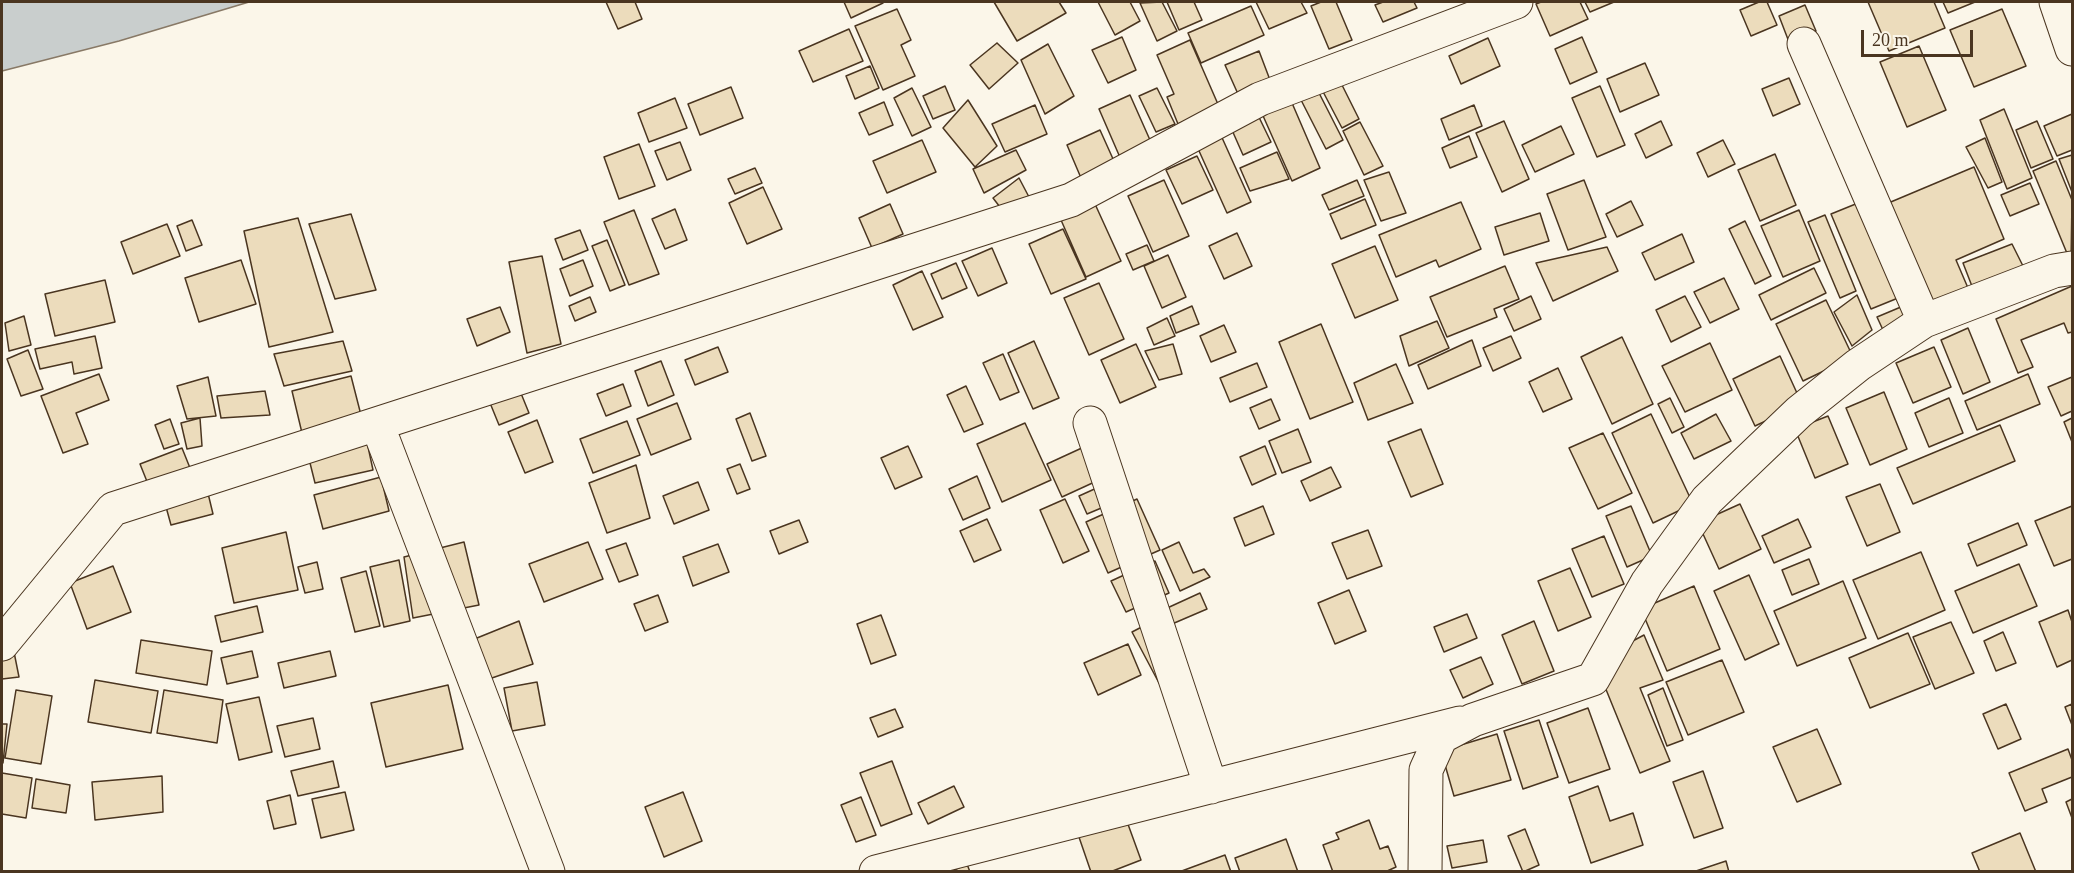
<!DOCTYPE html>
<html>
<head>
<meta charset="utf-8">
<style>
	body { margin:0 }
	#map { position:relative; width:2074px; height:873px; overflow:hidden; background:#fbf6e9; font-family:Georgia,serif }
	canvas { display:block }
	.frame { position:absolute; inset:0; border:3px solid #4a3520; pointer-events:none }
	.scale { position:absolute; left:1861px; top:30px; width:112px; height:27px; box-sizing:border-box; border:3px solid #4a3520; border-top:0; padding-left:8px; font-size:18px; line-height:21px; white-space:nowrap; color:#4a3520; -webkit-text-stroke:4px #fbf6e9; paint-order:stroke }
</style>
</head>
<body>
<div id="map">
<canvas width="2074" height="873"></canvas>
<div class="frame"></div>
<div class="scale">20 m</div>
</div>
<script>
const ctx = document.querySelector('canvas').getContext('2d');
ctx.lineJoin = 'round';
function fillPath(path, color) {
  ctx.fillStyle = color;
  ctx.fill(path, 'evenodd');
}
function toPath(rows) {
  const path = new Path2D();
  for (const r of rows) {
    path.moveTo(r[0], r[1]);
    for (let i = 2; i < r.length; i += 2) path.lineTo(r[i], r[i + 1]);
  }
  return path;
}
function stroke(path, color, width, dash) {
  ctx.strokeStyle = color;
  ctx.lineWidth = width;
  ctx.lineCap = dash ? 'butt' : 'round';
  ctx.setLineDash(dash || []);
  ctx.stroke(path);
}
const water = toPath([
	[2,2,249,2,119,41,2,71,2,2]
]);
fillPath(water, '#c9cecd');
stroke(water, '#887966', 1.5);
const building = toPath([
	[606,2,635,2,642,19,618,29,606,2],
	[844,2,882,2,883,3,851,18,844,2],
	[994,2,1059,2,1066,13,1017,41,994,2],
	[1098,2,1130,2,1140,21,1115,35,1098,2],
	[1162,2,1177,31,1157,41,1140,3,1162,2],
	[1167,2,1194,2,1202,20,1179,30,1167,2],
	[1256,2,1301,2,1307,13,1269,29,1256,2],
	[1321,2,1336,2,1352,40,1329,49,1311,6,1321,2],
	[1383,2,1414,2,1417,8,1383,22,1375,5,1383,2],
	[1541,2,1580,2,1588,19,1550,36,1536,4,1541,2],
	[1585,2,1614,2,1590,12,1585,2],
	[1759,2,1767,2,1777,25,1751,36,1740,10,1759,2],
	[1868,2,1934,2,1945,28,1889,51,1868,2],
	[1943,2,1975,2,1948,13,1943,2],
	[1805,5,1816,31,1789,42,1779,16,1805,5],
	[1251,6,1264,35,1201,63,1188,33,1251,6],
	[897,9,911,40,901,45,915,76,883,90,855,26,897,9],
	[2002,9,2026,66,1974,87,1950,30,2002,9],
	[849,29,863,61,813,82,799,51,849,29],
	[1122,37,1136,70,1108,83,1092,50,1122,37],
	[1582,37,1597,72,1570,84,1555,49,1582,37],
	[1488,38,1500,66,1461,84,1449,56,1488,38],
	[1190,40,1224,118,1196,116,1178,124,1167,97,1174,94,1157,55,1190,40],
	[997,43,1018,63,989,89,970,65,997,43],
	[1048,44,1074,96,1045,114,1021,60,1048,44],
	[1919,46,1946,110,1907,127,1880,62,1919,46],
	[1259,51,1270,80,1238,94,1225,65,1259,51],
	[1645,63,1659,95,1620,112,1607,79,1645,63],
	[870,66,879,88,855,99,846,76,870,66],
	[1337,75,1359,119,1342,128,1319,84,1337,75],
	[1789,78,1800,104,1773,116,1762,89,1789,78],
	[945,86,955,110,933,119,923,96,945,86],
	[1600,86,1625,145,1597,157,1572,98,1600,86],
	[731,87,743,118,700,135,688,104,731,87],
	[912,88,931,127,912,136,894,98,912,88],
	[1157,88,1175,124,1156,132,1139,96,1157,88],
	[1317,89,1343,140,1326,149,1300,98,1317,89],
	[1130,95,1154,149,1122,162,1099,109,1130,95],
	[1289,96,1320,168,1292,181,1260,109,1289,96],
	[675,98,687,128,649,142,638,113,675,98],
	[968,100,997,146,975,167,943,128,968,100],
	[884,102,893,125,869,135,859,113,884,102],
	[1035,105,1047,134,1005,152,992,124,1035,105],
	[1474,105,1482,126,1449,140,1441,119,1474,105],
	[1255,109,1271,142,1243,155,1228,121,1255,109],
	[2004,109,2032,178,2007,189,1980,120,2004,109],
	[2072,114,2072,150,2057,156,2044,126,2072,114],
	[1504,121,1529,179,1502,192,1476,133,1504,121],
	[1661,121,1672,145,1646,158,1635,134,1661,121],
	[2037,121,2053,159,2031,168,2016,130,2037,121],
	[1360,122,1383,166,1364,175,1343,131,1360,122],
	[1561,126,1574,154,1535,172,1522,145,1561,126],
	[1100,130,1118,170,1084,185,1067,145,1100,130],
	[1219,131,1251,202,1227,213,1195,142,1219,131],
	[1469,136,1477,157,1450,168,1442,148,1469,136],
	[1985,138,2002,182,1988,188,1966,147,1985,138],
	[922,140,936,172,887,193,873,161,922,140],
	[1723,140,1735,164,1708,177,1697,153,1723,140],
	[680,142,691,170,667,180,655,151,680,142],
	[639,144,655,186,619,199,604,157,639,144],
	[1016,150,1026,170,984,193,973,169,1016,150],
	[1277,152,1289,179,1250,191,1240,168,1277,152],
	[1775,154,1796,205,1760,221,1738,170,1775,154],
	[2072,155,2072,192,2059,159,2072,155],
	[1197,156,1213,190,1182,204,1166,170,1197,156],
	[2056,161,2072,200,2071,263,2033,171,2056,161],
	[1974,167,2004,239,1956,260,1971,295,1931,311,1886,204,1974,167],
	[755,168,762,183,735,194,728,179,755,168],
	[1389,172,1406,213,1381,221,1364,180,1389,172],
	[1019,178,1029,197,1003,211,993,198,1019,178],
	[1164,180,1189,236,1153,252,1128,196,1164,180],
	[1357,180,1364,196,1329,210,1322,195,1357,180],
	[1584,180,1606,237,1568,250,1547,194,1584,180],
	[2030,183,2039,204,2010,216,2001,195,2030,183],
	[763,187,782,229,747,244,729,203,763,187],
	[1365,199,1376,225,1341,239,1330,214,1365,199],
	[1631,201,1643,225,1617,237,1606,214,1631,201],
	[1863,201,1903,296,1871,309,1831,214,1863,201],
	[1461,202,1481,249,1439,267,1436,260,1396,277,1379,235,1461,202],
	[890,204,903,234,872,248,859,218,890,204],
	[1095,204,1121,261,1086,277,1061,220,1095,204],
	[675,209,687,240,665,249,652,219,675,209],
	[634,210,659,274,629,285,604,222,634,210],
	[1799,210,1820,261,1783,277,1761,226,1799,210],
	[1540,213,1549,241,1504,255,1495,227,1540,213],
	[351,214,376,290,335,299,309,224,351,214],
	[1825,215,1856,291,1840,298,1808,222,1825,215],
	[298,218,333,332,269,347,244,231,298,218],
	[192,220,202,245,186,251,177,226,192,220],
	[1745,221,1771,276,1755,284,1729,229,1745,221],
	[167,224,180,256,133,274,121,242,167,224],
	[1063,229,1086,279,1051,294,1029,244,1063,229],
	[580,230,588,250,563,260,555,239,580,230],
	[1237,233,1252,266,1224,279,1209,246,1237,233],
	[1682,234,1694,262,1655,280,1642,253,1682,234],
	[607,240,625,285,610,291,592,246,607,240],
	[2012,244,2027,274,1975,294,1963,263,2012,244],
	[1147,245,1154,261,1133,270,1126,254,1147,245],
	[1375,246,1398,300,1355,318,1332,264,1375,246],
	[1607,247,1618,271,1553,301,1536,263,1607,247],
	[992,248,1007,283,978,296,962,261,992,248],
	[1168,255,1186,297,1162,308,1144,266,1168,255],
	[542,256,561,344,527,353,509,262,542,256],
	[241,260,256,304,199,322,185,278,241,260],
	[583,260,593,286,570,296,560,269,583,260],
	[956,263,967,288,942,299,931,274,956,263],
	[1505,266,1519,299,1494,309,1497,317,1447,337,1430,297,1505,266],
	[1814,268,1826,293,1771,320,1759,295,1814,268],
	[922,271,943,317,913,330,893,285,922,271],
	[1724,278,1739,309,1710,323,1694,292,1724,278],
	[105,280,115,322,55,336,45,294,105,280],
	[1099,283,1124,339,1089,355,1064,298,1099,283],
	[2072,286,2072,332,2068,333,2064,323,2021,340,2033,367,2018,373,1996,319,2072,286],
	[1857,295,1872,330,1852,346,1834,312,1857,295],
	[1531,296,1541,319,1514,331,1504,309,1531,296],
	[1685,296,1701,327,1671,342,1656,310,1685,296],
	[590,297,596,312,575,321,569,306,590,297],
	[1826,300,1853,357,1803,381,1776,324,1826,300],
	[1908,304,1913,317,1883,330,1877,317,1908,304],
	[1192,306,1199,324,1176,333,1170,316,1192,306],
	[500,307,510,332,477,346,467,319,500,307],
	[24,316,31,345,9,351,5,323,24,316],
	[1167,318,1175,336,1154,345,1147,328,1167,318],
	[1437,321,1449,348,1409,366,1400,336,1437,321],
	[1321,324,1353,402,1310,419,1279,342,1321,324],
	[1224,325,1236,352,1211,362,1200,336,1224,325],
	[1968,328,1990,382,1963,394,1941,340,1968,328],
	[95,336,102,368,74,374,72,362,40,369,35,349,95,336],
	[1511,336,1521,358,1493,371,1483,348,1511,336],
	[1622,337,1653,404,1612,424,1581,357,1622,337],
	[1472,340,1481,366,1428,389,1418,365,1472,340],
	[343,341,352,371,284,386,274,354,343,341],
	[1034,341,1059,398,1033,409,1008,353,1034,341],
	[1710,343,1732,390,1685,412,1662,366,1710,343],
	[1136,344,1156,387,1120,403,1101,360,1136,344],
	[1173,344,1182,374,1159,380,1145,351,1173,344],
	[718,347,728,372,695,385,685,360,718,347],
	[1934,347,1951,387,1913,403,1896,363,1934,347],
	[28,350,43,389,21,396,7,359,28,350],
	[1003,354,1019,392,1000,400,983,363,1003,354],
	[1780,356,1802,404,1755,426,1733,379,1780,356],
	[661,361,674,395,648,406,635,371,661,361],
	[1257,363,1267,387,1230,402,1220,378,1257,363],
	[1396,364,1413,403,1368,420,1354,383,1396,364],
	[1558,368,1572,399,1543,412,1529,382,1558,368],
	[99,374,109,400,76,413,88,444,63,453,41,396,99,374],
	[2028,374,2040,404,1977,430,1965,401,2028,374],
	[351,376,362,419,302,433,292,391,351,376],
	[208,377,216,416,187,419,177,386,208,377],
	[2072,377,2072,411,2061,416,2048,387,2072,377],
	[623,384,631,406,606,416,597,394,623,384],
	[518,386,529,413,499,425,488,398,518,386],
	[966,386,983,424,964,432,947,395,966,386],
	[265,391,270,415,221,418,217,396,265,391],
	[1884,392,1907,449,1870,465,1846,408,1884,392],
	[1670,398,1684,427,1672,433,1658,404,1670,398],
	[1949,398,1963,433,1929,447,1915,413,1949,398],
	[1271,399,1280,420,1259,429,1250,408,1271,399],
	[677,403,691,439,651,455,637,419,677,403],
	[750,413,766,456,752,461,736,419,750,413],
	[1651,414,1693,504,1653,523,1612,433,1651,414],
	[1716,414,1731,441,1694,459,1681,433,1716,414],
	[1828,416,1848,464,1815,478,1795,429,1828,416],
	[200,418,202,446,187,449,181,423,200,418],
	[2072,418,2072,442,2064,422,2072,418],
	[170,419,179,444,164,449,155,425,170,419],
	[537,420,553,462,525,473,508,432,537,420],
	[627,421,640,455,593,473,580,439,627,421],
	[1025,423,1051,480,1002,502,977,444,1025,423],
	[2000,425,2015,461,1913,504,1897,468,2000,425],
	[1298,429,1311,462,1282,473,1269,441,1298,429],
	[1421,429,1443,484,1411,497,1388,442,1421,429],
	[1603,433,1632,493,1598,509,1569,448,1603,433],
	[1097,441,1112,474,1062,497,1047,464,1097,441],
	[367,442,373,470,315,483,308,455,367,442],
	[908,446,922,477,895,489,881,458,908,446],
	[1265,446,1276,474,1252,485,1240,457,1265,446],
	[182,448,194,478,152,494,140,464,182,448],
	[740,464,750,489,737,494,727,469,740,464],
	[636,465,650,518,607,533,589,483,636,465],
	[1331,467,1341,487,1310,501,1301,481,1331,467],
	[977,476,990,508,963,520,949,489,977,476],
	[381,477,389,511,323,529,314,495,381,477],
	[698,482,709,510,674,524,663,496,698,482],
	[1110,482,1118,501,1087,514,1079,496,1110,482],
	[1880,484,1900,532,1867,546,1846,497,1880,484],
	[206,485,213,514,171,525,163,496,206,485],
	[1065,499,1089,551,1063,563,1040,510,1065,499],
	[1137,499,1160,550,1108,573,1086,522,1137,499],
	[1740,504,1761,549,1719,569,1698,523,1740,504],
	[1263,506,1274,534,1245,546,1234,518,1263,506],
	[1631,506,1652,556,1627,567,1606,516,1631,506],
	[2072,506,2072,559,2054,566,2035,521,2072,506],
	[987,519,1001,550,974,562,960,531,987,519],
	[1798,519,1811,547,1774,563,1762,536,1798,519],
	[799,520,808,542,779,554,770,531,799,520],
	[2018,523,2027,545,1977,566,1968,544,2018,523],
	[1368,530,1382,566,1347,579,1332,543,1368,530],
	[286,532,298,590,234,603,222,548,286,532],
	[1604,536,1624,584,1592,597,1572,549,1604,536],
	[464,542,479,605,413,618,404,557,464,542],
	[588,542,603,579,544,602,529,564,588,542],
	[1179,542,1193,573,1204,569,1210,577,1180,591,1162,550,1179,542],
	[626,543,638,575,619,582,606,550,626,543],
	[718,544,729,572,693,586,683,557,718,544],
	[1921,552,1945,610,1878,639,1853,580,1921,552],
	[1809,559,1819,584,1792,595,1782,570,1809,559],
	[399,560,410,621,384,627,370,567,399,560],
	[1155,561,1169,593,1126,612,1111,581,1155,561],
	[317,562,323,589,305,593,298,567,317,562],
	[2019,564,2037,606,1973,633,1955,591,2019,564],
	[113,566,131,612,87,629,70,583,113,566],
	[1570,568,1591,617,1558,631,1538,581,1570,568],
	[366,571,380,626,355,632,341,578,366,571],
	[1749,575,1779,644,1745,660,1714,591,1749,575],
	[1843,581,1866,638,1797,666,1774,611,1843,581],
	[1694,586,1720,649,1667,671,1641,609,1694,586],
	[1349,590,1366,631,1335,644,1318,603,1349,590],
	[1200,593,1207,609,1172,624,1165,609,1200,593],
	[658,595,668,622,645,631,634,604,658,595],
	[257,606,263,632,221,642,215,616,257,606],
	[2068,610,2072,622,2072,660,2057,667,2039,622,2068,610],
	[1467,614,1477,638,1444,652,1434,627,1467,614],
	[881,615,896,655,871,664,857,624,881,615],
	[1161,617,1188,668,1159,683,1132,632,1161,617],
	[519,621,533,664,486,680,472,640,519,621],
	[1534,621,1554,671,1522,684,1502,635,1534,621],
	[8,622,19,677,2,679,2,624,8,622],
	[1951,622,1974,673,1935,689,1913,637,1951,622],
	[2003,632,2016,663,1996,671,1984,641,2003,632],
	[1908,633,1930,684,1870,708,1849,658,1908,633],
	[1644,635,1663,680,1640,688,1670,761,1640,773,1605,687,1614,651,1644,635],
	[141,640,212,651,207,685,136,673,141,640],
	[1128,644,1141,675,1098,695,1084,663,1128,644],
	[252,651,258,677,227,684,221,658,252,651],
	[330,651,336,676,284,688,278,663,330,651],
	[1481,657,1493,684,1463,698,1450,670,1481,657],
	[1722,660,1744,712,1688,735,1666,682,1722,660],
	[95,680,158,691,151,733,88,722,95,680],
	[537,682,545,725,512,731,504,688,537,682],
	[448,685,463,749,386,767,371,703,448,685],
	[1663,688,1683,740,1667,746,1648,695,1663,688],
	[16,690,52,696,41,764,5,758,16,690],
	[164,690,223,700,217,743,157,733,164,690],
	[259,697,272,752,239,760,226,704,259,697],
	[2006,704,2021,739,1998,749,1983,714,2006,704],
	[2072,704,2072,725,2065,707,2072,704],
	[1588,708,1610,769,1569,783,1547,723,1588,708],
	[895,709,903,727,878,737,870,718,895,709],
	[313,718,320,749,285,757,277,726,313,718],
	[1539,720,1558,777,1523,789,1504,731,1539,720],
	[2,724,7,724,3,763,2,763,2,724],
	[1817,729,1841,784,1797,802,1773,747,1817,729],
	[1497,734,1511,780,1454,796,1441,751,1497,734],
	[2068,749,2072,760,2072,777,2042,789,2047,802,2025,811,2009,773,2068,749],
	[333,761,339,787,298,796,291,771,333,761],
	[892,761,912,814,881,826,860,773,892,761],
	[1703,771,1723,828,1694,838,1673,782,1703,771],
	[2,773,32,778,26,818,2,814,2,773],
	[162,776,163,812,95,820,92,782,162,776],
	[36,779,70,785,66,813,32,808,36,779],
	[954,786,964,807,928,824,918,803,954,786],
	[1598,786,1610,821,1633,813,1643,845,1591,863,1569,797,1598,786],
	[345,792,354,830,321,838,312,799,345,792],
	[683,792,702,841,664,857,645,807,683,792],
	[1117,794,1141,860,1110,872,1091,872,1070,811,1117,794],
	[290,795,296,824,274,829,267,801,290,795],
	[861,797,876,835,856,842,841,805,861,797],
	[2072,799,2072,818,2066,802,2072,799],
	[1369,820,1380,849,1388,846,1396,867,1385,872,1333,872,1323,845,1339,839,1336,833,1369,820],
	[1525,829,1539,865,1523,872,1508,836,1525,829],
	[2020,833,2036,872,1980,872,1972,853,2020,833],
	[1286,839,1298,872,1240,872,1235,858,1286,839],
	[1483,840,1487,862,1452,868,1447,846,1483,840],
	[1225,855,1231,872,1179,872,1225,855],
	[1726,861,1729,872,1696,872,1696,871,1726,861],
	[967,864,970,872,950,872,967,864]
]);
fillPath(building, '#ecdcbc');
stroke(building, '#4a3520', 1.5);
const minor = toPath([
	[2056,2,2072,49],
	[1804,44,1924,321],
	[1090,423,1211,787],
	[377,424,548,872],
	[2,644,113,509,1071,200,1260,99,1516,2],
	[876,872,1460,723],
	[1425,872,1426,770,1441,737,1473,720,1593,679,1647,583,1707,500,1799,412,1858,365,1924,321,2054,271,2072,268]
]);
stroke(minor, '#4a3520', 35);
stroke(minor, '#fbf6e9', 33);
</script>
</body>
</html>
